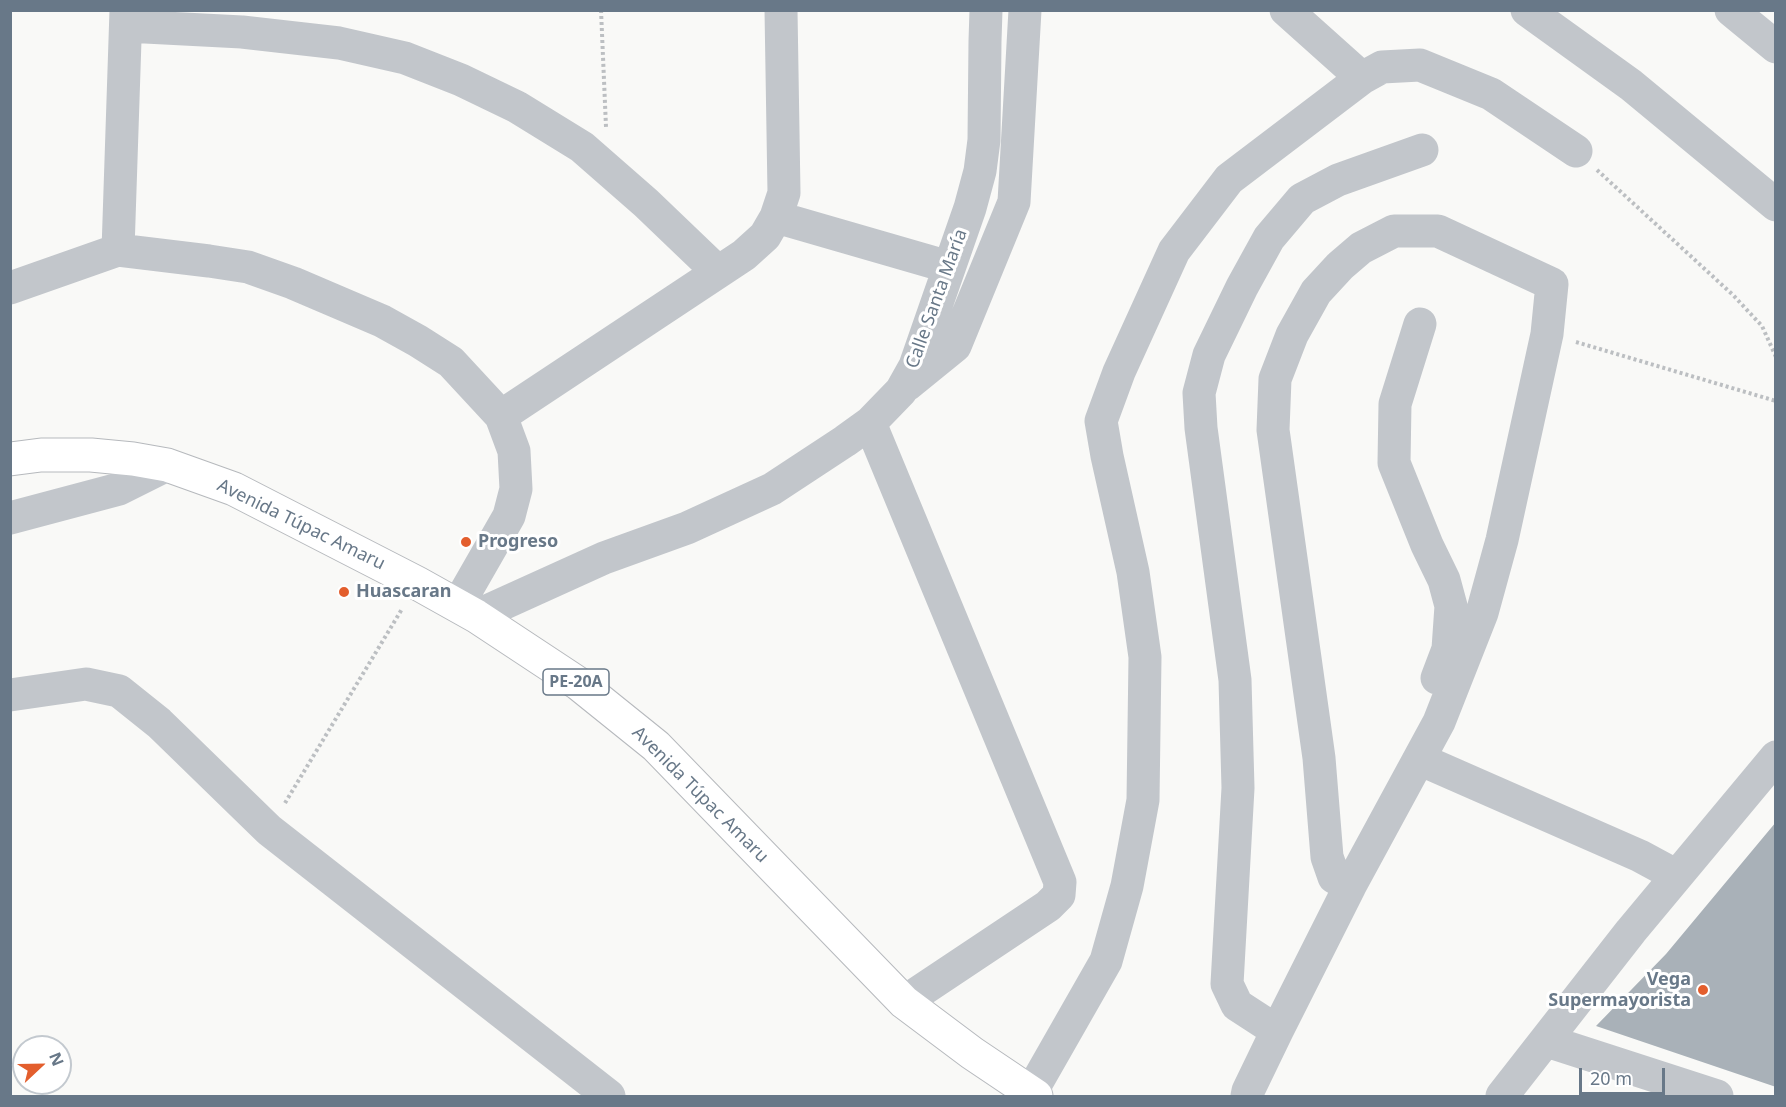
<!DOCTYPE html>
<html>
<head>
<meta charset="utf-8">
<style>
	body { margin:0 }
	#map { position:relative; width:1786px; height:1107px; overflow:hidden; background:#f9f9f7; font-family:"Noto Sans",sans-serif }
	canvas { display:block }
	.frame { position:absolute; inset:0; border:12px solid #687888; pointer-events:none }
	.north { position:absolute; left:12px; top:1035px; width:60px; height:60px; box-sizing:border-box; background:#fff; border:2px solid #c3c9cf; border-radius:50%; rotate:68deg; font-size:16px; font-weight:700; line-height:24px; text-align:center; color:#687888 }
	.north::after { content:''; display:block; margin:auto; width:21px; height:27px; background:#e35e2d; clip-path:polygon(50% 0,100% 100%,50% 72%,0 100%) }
	.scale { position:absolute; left:1579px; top:1068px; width:86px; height:27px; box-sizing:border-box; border:3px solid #687888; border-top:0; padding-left:8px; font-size:18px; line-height:21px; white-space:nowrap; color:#687888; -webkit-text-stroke:4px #fff; paint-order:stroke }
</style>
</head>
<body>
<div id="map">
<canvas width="1786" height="1107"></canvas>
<div class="frame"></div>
<div class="north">N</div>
<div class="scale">20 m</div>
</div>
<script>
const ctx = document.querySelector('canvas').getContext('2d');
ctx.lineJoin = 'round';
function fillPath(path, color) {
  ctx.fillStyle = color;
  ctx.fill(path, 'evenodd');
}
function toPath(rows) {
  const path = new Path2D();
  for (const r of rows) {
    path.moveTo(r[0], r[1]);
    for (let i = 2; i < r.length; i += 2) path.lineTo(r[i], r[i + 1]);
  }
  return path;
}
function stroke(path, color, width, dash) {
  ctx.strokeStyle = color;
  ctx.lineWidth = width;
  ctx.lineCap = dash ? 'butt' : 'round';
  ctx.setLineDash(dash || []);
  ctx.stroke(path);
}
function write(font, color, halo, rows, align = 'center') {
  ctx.font = font + ' "Noto Sans",sans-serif';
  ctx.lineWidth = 6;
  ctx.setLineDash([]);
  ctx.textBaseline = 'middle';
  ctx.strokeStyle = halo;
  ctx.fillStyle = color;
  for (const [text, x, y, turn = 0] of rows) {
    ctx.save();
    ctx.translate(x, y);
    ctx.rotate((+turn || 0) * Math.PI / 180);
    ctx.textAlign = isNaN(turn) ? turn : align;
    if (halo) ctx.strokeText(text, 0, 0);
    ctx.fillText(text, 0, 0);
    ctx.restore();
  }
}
fillPath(toPath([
	[1776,822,1776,1087,1596,1026,1666,954]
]), '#a9b1b8');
const highway = toPath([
	[10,459,41,455,91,455,133,459,167,465,234,489,417,583,476,616,579,684,656,746,904,1002,972,1053,1036,1096]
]);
stroke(highway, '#b6b9bd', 35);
stroke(toPath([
	[601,10,606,127],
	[1597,170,1733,295,1762,326,1776,357],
	[1576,342,1776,401],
	[285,803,402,609]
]), '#bcbfc2', 4, [3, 3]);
stroke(toPath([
	[1286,10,1362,78],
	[1527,10,1631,85,1776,205],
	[1731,10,1776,47],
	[126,26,242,32,339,43,405,58,461,80,517,107,582,147,646,203,717,271],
	[776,217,949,267],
	[118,250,126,10],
	[10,288,118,250,209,261,248,267,293,283,382,321,418,341,451,362,501,416,514,451,516,489,509,516,458,605],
	[1420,324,1395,404,1394,463,1427,545,1444,580,1451,606,1448,649,1437,678],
	[907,385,955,346,1014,202,1025,10],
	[501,416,744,255,765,236,776,217,784,193,781,10],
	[870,423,1060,882,1059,895,1048,906,904,1002],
	[10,518,119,489,167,465],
	[476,616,604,558,687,528,772,489,845,441,870,423,901,391,915,366,970,208,980,171,984,140,985,41,986,10],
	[10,695,86,684,119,691,159,723,269,830,609,1096],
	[1419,759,1640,856,1677,876],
	[1277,1031,1237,1005,1227,984,1238,788,1235,680,1201,428,1199,393,1209,355,1242,287,1269,238,1302,199,1338,180,1422,150],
	[1547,1041,1717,1096],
	[1029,1096,1106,961,1127,886,1143,800,1145,657,1133,572,1107,456,1101,421,1119,372,1174,251,1229,179,1362,78,1382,67,1420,65,1491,94,1576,151],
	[1247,1096,1248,1091,1277,1031,1350,886,1439,722,1482,613,1502,540,1547,334,1552,284,1438,231,1394,231,1361,248,1340,266,1316,292,1292,335,1275,379,1273,430,1319,758,1327,857,1334,877,1350,886],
	[1502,1096,1631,931,1776,757]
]), '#c2c6cb', 33);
stroke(highway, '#fff', 33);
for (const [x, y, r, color] of [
	[466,542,6,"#e35e2d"],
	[344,592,6,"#e35e2d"],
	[1703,990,6,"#e35e2d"]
]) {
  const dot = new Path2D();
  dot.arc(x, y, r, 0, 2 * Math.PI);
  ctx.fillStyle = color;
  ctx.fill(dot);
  stroke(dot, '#fff', 2);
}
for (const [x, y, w] of [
	[576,682,66]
]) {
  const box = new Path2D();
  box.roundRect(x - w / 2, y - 13, w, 26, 4.5);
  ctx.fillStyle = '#fff';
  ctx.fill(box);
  stroke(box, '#687888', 1.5);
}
write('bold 16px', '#687888', null, [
	["PE-20A",576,682]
]);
write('18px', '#687888', '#fff', [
	["Calle Santa María",937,299,-70],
	["Avenida Túpac Amaru",301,525,26],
	["Avenida Túpac Amaru",700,795,45]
]);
write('bold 18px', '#687888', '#fff', [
	["Progreso",478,542],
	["Huascaran",356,592],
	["Vega",1691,980,"right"],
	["Supermayorista",1691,1001,"right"]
], 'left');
</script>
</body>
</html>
